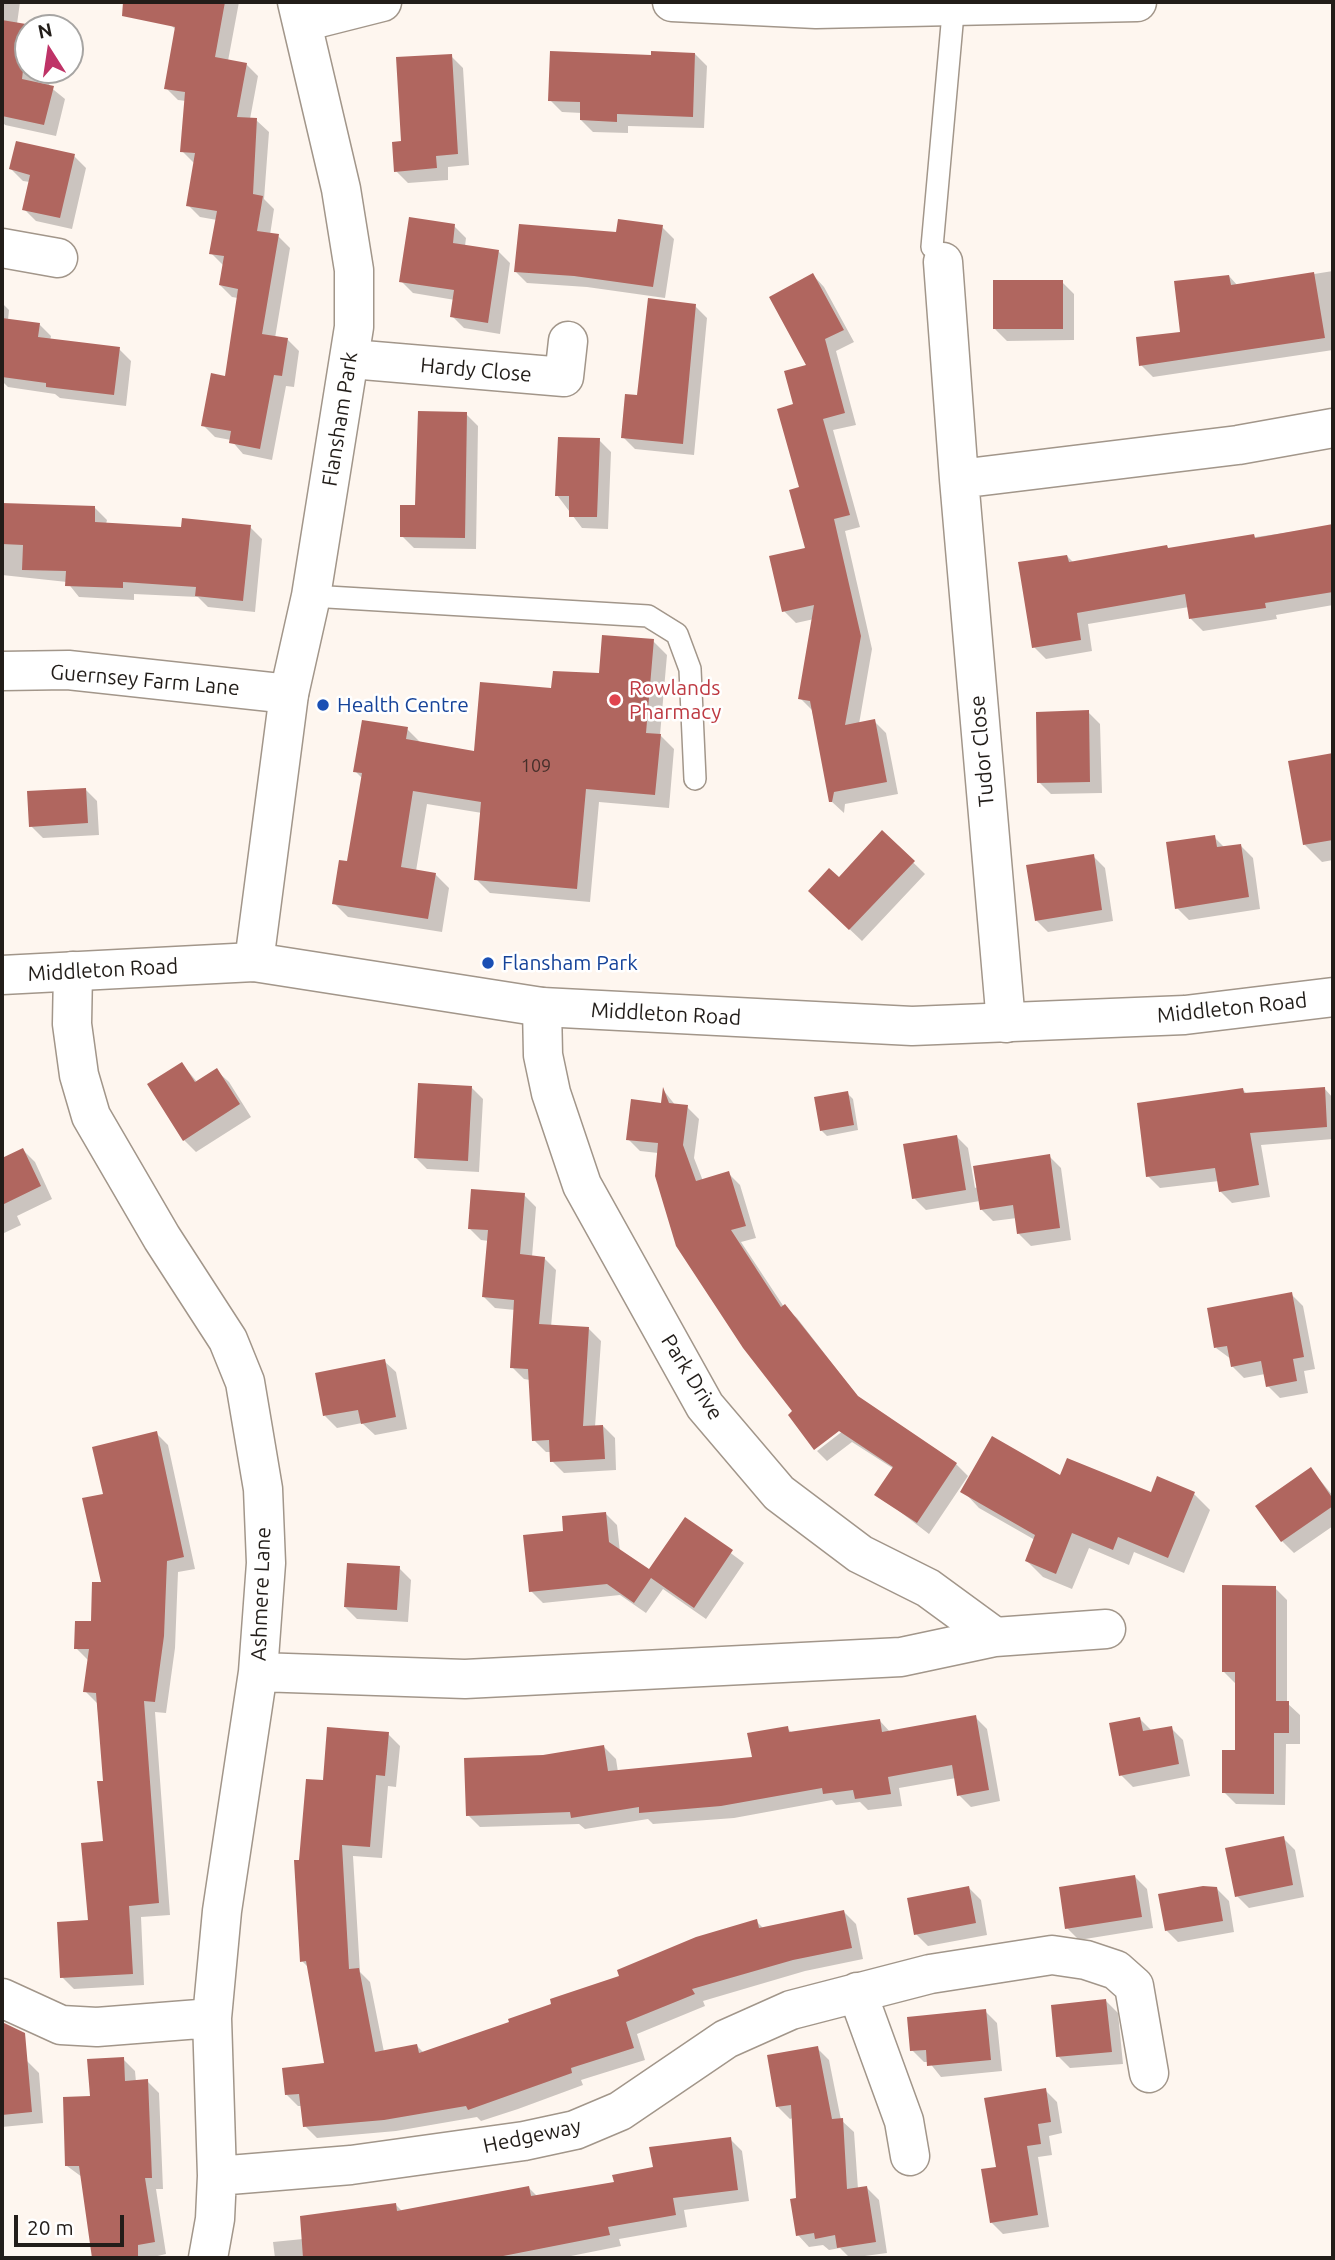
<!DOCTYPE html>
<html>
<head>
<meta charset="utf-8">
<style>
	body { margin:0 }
	#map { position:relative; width:1335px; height:2260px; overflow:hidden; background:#fef6ef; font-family:Ubuntu,sans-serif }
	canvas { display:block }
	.frame { position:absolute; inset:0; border:4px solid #221d19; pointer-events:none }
	.north { position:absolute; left:14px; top:14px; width:70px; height:70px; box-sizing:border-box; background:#fff; border:2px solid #a7a5a3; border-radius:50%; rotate:348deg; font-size:19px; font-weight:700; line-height:28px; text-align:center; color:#221d19 }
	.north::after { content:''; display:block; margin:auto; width:24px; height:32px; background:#bf3367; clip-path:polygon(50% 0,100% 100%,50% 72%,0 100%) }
	.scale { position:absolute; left:14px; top:2215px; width:110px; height:32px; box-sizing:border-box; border:4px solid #221d19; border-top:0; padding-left:9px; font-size:21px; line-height:24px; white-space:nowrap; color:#221d19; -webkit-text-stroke:5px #fff; paint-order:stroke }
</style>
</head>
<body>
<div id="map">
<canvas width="1335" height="2260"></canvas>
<div class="frame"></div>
<div class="north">N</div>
<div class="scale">20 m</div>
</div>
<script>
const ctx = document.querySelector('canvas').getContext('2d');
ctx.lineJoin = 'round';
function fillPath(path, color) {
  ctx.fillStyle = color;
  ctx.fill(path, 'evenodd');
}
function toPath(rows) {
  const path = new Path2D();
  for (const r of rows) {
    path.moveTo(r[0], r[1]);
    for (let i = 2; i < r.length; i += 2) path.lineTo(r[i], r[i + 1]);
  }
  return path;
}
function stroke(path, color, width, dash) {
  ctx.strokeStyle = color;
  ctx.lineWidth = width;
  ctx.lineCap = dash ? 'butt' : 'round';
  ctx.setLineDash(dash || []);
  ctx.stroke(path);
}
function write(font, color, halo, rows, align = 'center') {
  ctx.font = font + ' Ubuntu,sans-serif';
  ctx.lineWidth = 5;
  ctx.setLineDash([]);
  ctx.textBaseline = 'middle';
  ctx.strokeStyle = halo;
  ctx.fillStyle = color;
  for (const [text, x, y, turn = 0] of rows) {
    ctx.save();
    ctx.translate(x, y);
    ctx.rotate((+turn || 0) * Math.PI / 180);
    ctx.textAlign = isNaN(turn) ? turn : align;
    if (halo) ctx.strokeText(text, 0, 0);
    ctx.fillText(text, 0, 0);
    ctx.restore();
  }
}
fillPath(toPath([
	[2,2,20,2,17,24,32,28,28,28,28,70,52,70,49,86,65,99,56,136,5,125,2,121],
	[176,2,239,2,228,61,246,64,258,76,250,119,256,120,269,132,264,199,274,209,270,235,278,236,290,248,275,338,287,339,299,351,294,387,286,386,272,460,243,454,231,440,215,437,203,425,226,378,238,298,232,297,220,285,224,266,211,253,217,220,200,217,188,205,194,163,182,151,186,101,178,100,166,88,176,30,171,25],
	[695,54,707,66,704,128,628,126,628,133,593,132,581,120,582,113,562,112,550,100],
	[451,56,463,68,469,165,448,167,448,180,408,183,396,171,402,143],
	[74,156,86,168,72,229,36,221,24,209,30,182,23,181,11,169],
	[454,226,466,238,465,246,498,251,510,263,500,334,464,328,452,316,455,300,413,293,401,281],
	[662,227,674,239,665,298,587,287,527,283,515,271,618,234],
	[1333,271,1333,350,1153,377,1141,365,1182,333,1229,276,1238,286],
	[813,275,824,287,854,342,836,351,856,425,833,430,860,527,845,531,872,649,859,724,874,721,886,733,898,794,845,804,844,813,831,801,812,710,800,698,814,619,796,623,784,611,807,549,795,406,809,366],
	[1062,282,1074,294,1074,340,1007,341,995,329],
	[2,303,9,310,8,320,39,324,51,336,50,341,119,349,131,361,126,406,60,398,55,394,8,387,2,381],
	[695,306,707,318,694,455,635,449,623,437,638,397],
	[466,414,478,426,476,549,414,548,402,536],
	[599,440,611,452,608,529,582,528,557,495],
	[2,504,95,508,107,520,106,524,182,529,250,527,262,539,255,612,208,607,198,597,134,594,134,600,79,597,67,582,2,575],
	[1333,526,1333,605,1276,615,1277,619,1203,631,1191,619,1189,607,1088,624,1092,651,1046,659,1034,647,1067,556,1074,563],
	[653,641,667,655,660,735,674,749,669,808,599,802,590,902,490,893,476,879,482,813,427,804,416,871,435,874,449,888,442,932,348,917,334,903,349,863,363,779,355,771,407,729,421,743,476,753,553,690,600,675],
	[1088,712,1100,724,1102,793,1051,794,1039,782],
	[1333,755,1333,860,1322,862,1304,844,1290,763],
	[85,789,97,801,99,835,43,838,31,826],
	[883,833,925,874,862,941,822,903,839,879],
	[1214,837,1225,848,1241,846,1253,858,1260,909,1189,920,1177,908],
	[1093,856,1105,868,1113,921,1048,932,1036,920],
	[182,1064,198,1083,217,1071,229,1082,251,1117,196,1152,184,1140],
	[471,1087,483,1099,479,1172,427,1169,415,1157],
	[1324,1088,1333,1098,1333,1139,1261,1145,1270,1197,1232,1203,1220,1191,1219,1181,1160,1188,1148,1176,1242,1089,1247,1094],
	[664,1091,676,1106,687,1107,699,1119,694,1158,703,1181,728,1173,740,1185,756,1238,741,1242,784,1307,797,1318,862,1402,956,1464,968,1476,929,1534,877,1494,894,1469,852,1442,827,1461,817,1451,848,1427,795,1412,658,1153,640,1151,628,1139,663,1105],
	[847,1093,853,1099,858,1130,827,1136,821,1130],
	[956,1136,968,1148,975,1188,1049,1156,1061,1168,1071,1240,1031,1246,1019,1234,1017,1218,993,1221,981,1209,980,1201,926,1210,914,1198],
	[23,1150,35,1162,52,1199,17,1216,21,1225,2,1234,2,1160],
	[524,1195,536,1207,532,1257,544,1258,556,1270,551,1327,589,1329,601,1341,595,1427,603,1426,615,1438,616,1470,564,1473,552,1461,551,1452,546,1452,534,1440,530,1380,524,1379,512,1367,515,1310,495,1308,483,1296,489,1241,481,1240,469,1228],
	[1291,1294,1303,1306,1315,1369,1304,1371,1308,1393,1280,1398,1268,1386,1265,1374,1244,1378,1232,1366,1231,1359,1216,1348],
	[384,1361,396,1372,407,1429,375,1435,362,1423,337,1428,325,1416],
	[156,1433,168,1445,195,1569,178,1572,175,1648,166,1713,155,1712,170,1915,141,1917,144,1985,74,1989,62,1977,90,1922,105,1843,105,1782,97,1703,85,1691,89,1661,76,1648,92,1623,103,1584,105,1495],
	[1311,1469,1333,1496,1333,1526,1294,1553,1282,1541],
	[1061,1478,1152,1494,1194,1494,1210,1510,1184,1573,1134,1552,1129,1565,1089,1548,1072,1589,1043,1577,1027,1561,1035,1540,979,1508,963,1491],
	[605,1513,617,1525,620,1552,649,1571,685,1519,744,1563,706,1619,663,1589,646,1613,620,1595,543,1603,531,1591,565,1533],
	[399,1568,411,1580,408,1622,357,1619,345,1607],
	[1275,1588,1287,1600,1287,1703,1300,1715,1300,1744,1286,1744,1285,1805,1236,1804,1224,1792,1237,1752,1236,1684,1224,1672],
	[975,1717,987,1729,1000,1801,971,1807,959,1795,956,1778,899,1788,902,1806,868,1810,860,1802,836,1805,832,1800,734,1818,653,1824,648,1819,585,1829,579,1824,480,1827,468,1815,543,1757,604,1747,616,1759,618,1772,754,1759,787,1728,792,1733,880,1721,891,1733],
	[1140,1719,1152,1731,1171,1728,1183,1740,1190,1776,1133,1787,1121,1775],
	[388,1734,400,1746,396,1787,388,1786,382,1858,353,1856,360,1972,370,1982,384,2052,417,2046,424,2053,511,2023,756,1921,764,1929,844,1912,856,1924,863,1959,805,1971,703,2001,705,2006,637,2034,645,2060,581,2080,583,2085,518,2109,481,2121,477,2117,396,2131,317,2138,305,2126,302,2106,298,2106,286,2094,326,2065,309,1968,302,1961,301,1862,324,1782],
	[1283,1838,1295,1850,1304,1897,1249,1908,1237,1896],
	[1135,1877,1147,1889,1153,1928,1079,1940,1067,1928],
	[969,1888,981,1900,987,1935,928,1946,916,1934],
	[1217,1889,1229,1901,1234,1932,1178,1942,1166,1930],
	[1106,2001,1118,2013,1123,2064,1070,2068,1058,2056],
	[985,2011,997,2023,1002,2071,941,2077,929,2062,924,2062,912,2050],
	[817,2048,829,2060,841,2120,854,2132,858,2189,867,2188,879,2200,887,2253,850,2258,840,2248,829,2250,823,2245,809,2247,798,2235,793,2118,790,2119,778,2107],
	[123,2059,135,2071,136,2082,147,2081,159,2093,163,2189,156,2189,166,2254,149,2258,61,2258,93,2256,82,2177,67,2166,92,2098],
	[27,2061,39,2073,43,2123,2,2127,2,2063],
	[1045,2090,1057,2102,1062,2133,1049,2136,1052,2155,1038,2157,1049,2227,1003,2234,991,2222,998,2169],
	[730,2139,742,2151,749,2201,684,2210,687,2227,619,2239,621,2246,561,2258,275,2258,273,2242,303,2239,360,2211,359,2208,396,2205,402,2211,529,2188,538,2197,616,2184]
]), '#0003');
fillPath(toPath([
	[123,2,225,2,215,57,247,63,237,117,257,118,253,194,263,196,257,231,279,234,262,334,288,338,282,376,274,375,260,449,229,443,231,431,201,426,211,373,225,376,238,289,219,285,224,256,209,254,217,211,186,206,195,153,180,152,185,92,164,89,175,27,122,16],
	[2,20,32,25,28,28,22,79,54,86,44,125,2,116],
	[550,51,651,55,651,51,695,53,693,117,617,114,617,122,580,120,580,102,548,101],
	[452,54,458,154,436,156,437,168,394,172,392,142,401,141,396,57],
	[16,141,75,154,60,218,22,210,30,175,9,169],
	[409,217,455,224,453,243,499,250,488,323,450,317,454,290,399,282],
	[618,219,663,225,653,287,574,276,514,272,519,224,616,232],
	[1314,272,1325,338,1139,366,1136,337,1180,332,1174,281,1229,275,1231,285],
	[813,273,844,330,825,339,845,413,823,419,850,515,834,519,861,636,845,725,875,719,887,782,834,792,832,802,829,802,810,701,798,699,814,605,782,612,769,556,805,548,789,490,799,487,777,409,793,404,784,371,806,365,769,297],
	[993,280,1063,280,1063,329,993,329],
	[648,298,696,304,683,444,621,438,625,394,637,395],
	[2,318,40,323,38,337,120,347,114,395,46,387,46,383,2,377],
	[418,411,467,412,465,538,400,537,400,505,415,505],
	[558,437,600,438,597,517,569,517,569,496,555,496],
	[2,503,95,506,95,522,181,527,182,518,251,525,243,601,195,596,196,587,123,582,123,588,65,586,66,571,22,570,23,545,2,544],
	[1333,524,1333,592,1265,603,1266,608,1189,619,1185,594,1077,613,1081,640,1032,648,1018,562,1067,555,1069,562,1167,545,1168,548,1254,534,1255,538],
	[602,635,654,639,646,733,661,734,655,795,586,789,577,889,474,880,481,802,413,791,401,867,436,873,428,919,332,904,339,860,347,861,362,773,353,772,362,720,408,727,406,739,474,751,480,682,551,688,553,671,599,673],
	[1089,710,1090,782,1037,783,1036,712],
	[1333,753,1333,840,1303,845,1288,761],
	[86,788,88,823,29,827,27,791],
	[882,830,915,861,849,930,808,891,829,868,839,877],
	[1215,835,1217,847,1241,844,1249,897,1175,909,1166,842],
	[1094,854,1102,910,1035,921,1026,865],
	[182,1062,195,1082,217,1068,240,1104,183,1141,147,1084],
	[418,1083,472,1086,468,1161,414,1158],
	[663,1087,669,1103,688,1105,683,1145,696,1181,729,1171,746,1226,731,1230,781,1307,785,1304,858,1396,957,1463,917,1523,874,1495,893,1467,839,1431,814,1450,788,1415,792,1411,743,1348,676,1246,655,1176,658,1143,626,1140,631,1099,661,1103],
	[1325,1087,1327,1127,1250,1133,1259,1185,1219,1192,1215,1168,1146,1177,1137,1103,1243,1088,1244,1093],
	[848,1091,854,1125,820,1131,814,1097],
	[957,1135,966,1190,912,1199,903,1144],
	[23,1148,41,1186,2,1205,2,1158],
	[1050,1154,1060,1228,1017,1234,1013,1205,980,1210,973,1166],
	[471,1189,525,1193,520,1254,545,1257,539,1324,589,1327,583,1426,603,1425,605,1459,550,1462,549,1440,532,1441,528,1369,510,1368,514,1300,482,1297,488,1230,468,1229],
	[1292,1292,1304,1357,1293,1359,1297,1381,1266,1387,1261,1361,1231,1367,1227,1346,1214,1348,1207,1308],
	[385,1359,396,1417,361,1424,358,1410,323,1416,315,1373],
	[157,1431,184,1557,167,1561,164,1636,155,1702,144,1701,159,1903,129,1906,133,1974,60,1978,57,1922,88,1920,81,1843,103,1841,97,1781,103,1781,96,1693,83,1692,89,1649,74,1649,75,1621,91,1621,92,1582,101,1582,82,1498,103,1494,92,1447],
	[992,1436,1060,1475,1067,1458,1151,1492,1157,1476,1195,1492,1168,1558,1118,1537,1113,1550,1072,1533,1056,1574,1025,1561,1035,1535,960,1492],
	[1311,1467,1333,1499,1333,1506,1281,1542,1255,1506],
	[606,1512,609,1542,649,1569,685,1517,733,1550,694,1608,651,1578,634,1603,607,1584,529,1592,523,1535,563,1531,562,1516],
	[347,1563,400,1566,397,1610,344,1607],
	[1222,1585,1276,1586,1276,1701,1289,1701,1289,1733,1274,1733,1274,1794,1222,1793,1222,1750,1235,1750,1235,1672,1222,1672],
	[976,1715,989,1790,957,1796,952,1765,888,1777,891,1794,855,1799,853,1790,823,1794,822,1788,721,1806,639,1813,639,1807,571,1818,570,1812,466,1816,464,1758,543,1755,604,1745,608,1771,752,1757,747,1733,788,1726,789,1732,880,1719,882,1732],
	[1140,1717,1143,1731,1172,1726,1179,1764,1119,1776,1109,1723],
	[327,1727,389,1732,385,1776,376,1775,370,1847,342,1845,349,1969,359,1968,375,2052,417,2044,419,2053,509,2022,508,2019,551,2004,550,1999,619,1976,617,1970,696,1937,757,1919,759,1928,844,1910,852,1948,793,1960,692,1989,695,1994,626,2022,634,2048,571,2068,572,2073,468,2110,466,2106,384,2120,303,2127,299,2094,285,2095,282,2068,324,2063,306,1961,300,1962,294,1860,299,1860,306,1779,323,1780],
	[1284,1836,1293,1885,1235,1897,1225,1848],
	[1135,1875,1142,1917,1065,1929,1059,1887],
	[969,1886,976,1923,914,1935,907,1898],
	[1203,1886,1217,1887,1223,1921,1165,1931,1158,1894],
	[1106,1999,1112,2052,1056,2057,1051,2005],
	[986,2009,991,2060,927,2066,926,2050,910,2051,907,2017],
	[2,2022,25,2033,32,2112,2,2115],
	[818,2046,832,2119,843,2118,847,2189,867,2186,876,2242,837,2248,835,2235,815,2239,814,2233,796,2236,790,2199,796,2198,791,2105,776,2107,767,2055],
	[124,2057,125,2081,148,2079,152,2178,145,2178,155,2242,138,2245,138,2258,92,2258,79,2166,65,2166,63,2097,90,2096,87,2059],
	[1046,2088,1051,2122,1038,2124,1041,2144,1027,2146,1038,2215,990,2223,981,2169,996,2167,984,2098],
	[731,2137,738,2190,673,2198,676,2215,608,2227,610,2235,493,2258,303,2258,300,2216,396,2203,397,2211,529,2186,531,2196,614,2182,612,2175,653,2167,649,2147]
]), '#b0665f');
const service = toPath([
	[932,247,954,2],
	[311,596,648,616,677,634,690,669,695,779]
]);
const minor = toPath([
	[672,2,816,9,1137,2],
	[303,22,382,2],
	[2,248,58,258],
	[943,262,959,479],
	[351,359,564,377,568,341],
	[2,671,68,670,289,694],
	[73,971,72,1024,79,1075,91,1116,162,1238,228,1340,245,1382,263,1489,266,1563,258,1672,222,1911,212,2018,217,2176,215,2219,208,2258],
	[542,1007,543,1055,551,1093,582,1185,705,1406,779,1493,860,1554,928,1588,995,1637],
	[1006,1023,959,479,1238,445,1333,428],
	[258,1672,465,1679,901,1657,995,1637,1106,1629],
	[857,1992,904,2121,910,2156],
	[2,1998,61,2025,97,2027,212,2018],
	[217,2176,351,2165,524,2141,575,2130,620,2111,726,2039,791,2010,930,1974,1052,1955,1086,1960,1116,1970,1134,1986,1149,2073]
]);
const tertiary = toPath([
	[254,962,289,694,311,596,354,327,354,270,341,189,297,2]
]);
const secondary = toPath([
	[2,975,254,962,542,1007,912,1026,1185,1015,1333,997]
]);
stroke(service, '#a2968a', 24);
stroke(minor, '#a2968a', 41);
stroke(tertiary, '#a2968a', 41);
stroke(secondary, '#a2968a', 41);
stroke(service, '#fff', 21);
stroke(minor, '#fff', 38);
stroke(tertiary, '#fff', 38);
stroke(secondary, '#fff', 38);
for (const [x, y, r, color] of [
	[615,700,7,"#e0444e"],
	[323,705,7,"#1a4fb4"],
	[488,963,7,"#1a4fb4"]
]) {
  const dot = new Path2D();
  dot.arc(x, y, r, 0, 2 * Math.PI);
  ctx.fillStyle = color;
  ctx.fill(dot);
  stroke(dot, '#fff', 2.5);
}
write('18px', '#462f2a', null, [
	["109",536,766]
]);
write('21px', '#221d19', '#fff', [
	["Hardy Close",476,370,5],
	["Flansham Park",340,419,-81],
	["Guernsey Farm Lane",145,680,5],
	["Tudor Close",982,751,-95],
	["Middleton Road",103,970,-3],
	["Middleton Road",1232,1008,-6],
	["Middleton Road",666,1014,3],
	["Park Drive",692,1377,58],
	["Ashmere Lane",261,1594,-88],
	["Hedgeway",532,2136,-12]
]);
write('21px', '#be3a42', '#fff', [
	["Rowlands",629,688],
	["Pharmacy",629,712]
], 'left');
write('21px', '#164399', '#fff', [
	["Health Centre",337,705],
	["Flansham Park",502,963]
], 'left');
</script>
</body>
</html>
